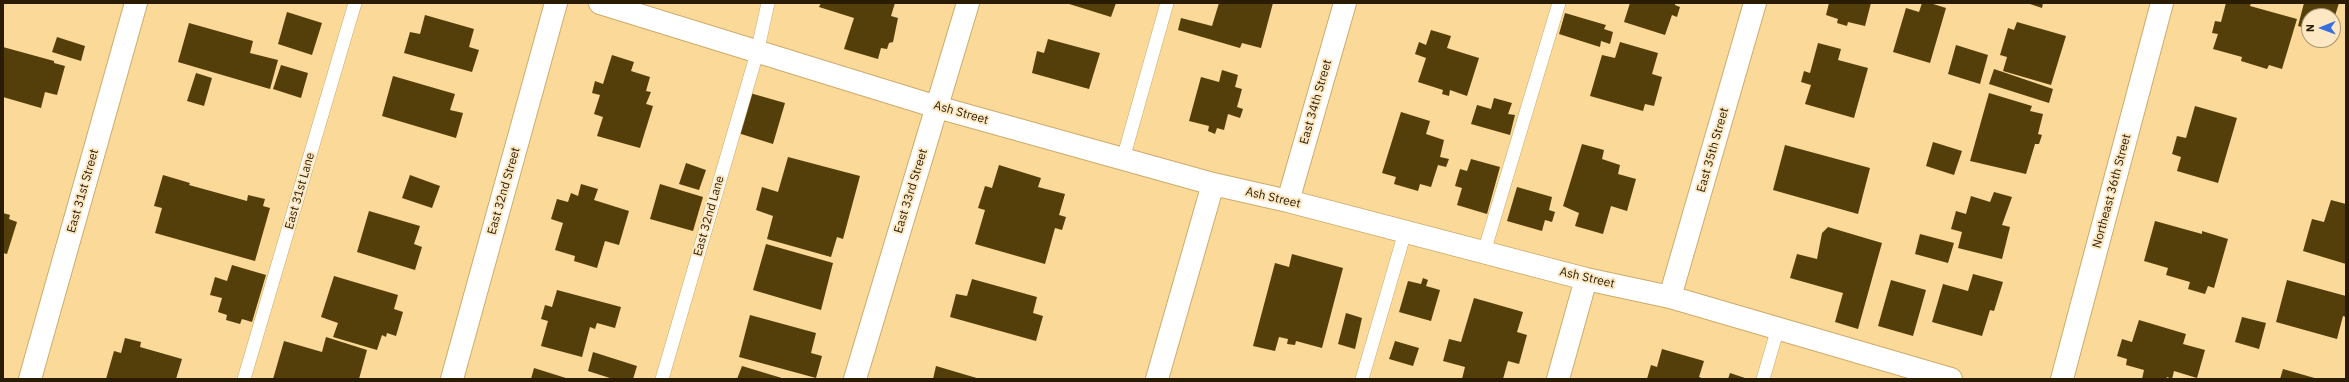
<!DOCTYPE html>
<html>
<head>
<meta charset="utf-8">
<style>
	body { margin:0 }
	#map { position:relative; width:2349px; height:382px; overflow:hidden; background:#fbd999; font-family:"IBM Plex Sans",sans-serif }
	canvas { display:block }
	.frame { position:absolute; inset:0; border:4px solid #291c03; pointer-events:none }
	.north { position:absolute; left:2301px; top:8px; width:40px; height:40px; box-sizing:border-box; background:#fde8c3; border:1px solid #a89676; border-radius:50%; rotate:269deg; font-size:11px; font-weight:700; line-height:16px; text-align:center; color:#291c03 }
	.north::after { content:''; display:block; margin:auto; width:14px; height:18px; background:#396ede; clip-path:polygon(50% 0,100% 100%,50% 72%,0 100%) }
</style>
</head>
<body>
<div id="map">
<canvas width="2349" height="382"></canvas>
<div class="frame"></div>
<div class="north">N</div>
</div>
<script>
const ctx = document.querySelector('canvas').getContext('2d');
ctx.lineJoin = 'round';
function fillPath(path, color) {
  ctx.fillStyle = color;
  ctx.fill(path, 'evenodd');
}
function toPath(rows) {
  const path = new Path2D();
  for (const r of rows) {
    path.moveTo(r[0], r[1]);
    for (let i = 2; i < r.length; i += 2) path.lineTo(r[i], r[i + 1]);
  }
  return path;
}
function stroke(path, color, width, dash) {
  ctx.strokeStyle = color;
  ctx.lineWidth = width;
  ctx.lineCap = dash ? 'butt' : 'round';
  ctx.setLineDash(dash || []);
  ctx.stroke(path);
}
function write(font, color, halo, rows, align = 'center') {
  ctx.font = font + ' "IBM Plex Sans",sans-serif';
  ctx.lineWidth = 4;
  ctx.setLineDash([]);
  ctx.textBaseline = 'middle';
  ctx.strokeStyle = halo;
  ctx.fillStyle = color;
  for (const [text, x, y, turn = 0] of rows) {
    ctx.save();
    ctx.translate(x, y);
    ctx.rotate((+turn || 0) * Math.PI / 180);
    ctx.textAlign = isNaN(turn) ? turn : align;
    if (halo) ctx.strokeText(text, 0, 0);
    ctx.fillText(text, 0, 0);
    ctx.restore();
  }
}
fillPath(toPath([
	[821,3,895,3,891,16,898,18,893,42,889,43,887,49,881,48,878,59,844,49,854,18,819,7],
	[1066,3,1116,3,1111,17],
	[1219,3,1273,3,1261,48,1242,43,1240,48,1178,30,1181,18,1212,26],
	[1630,3,1675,3,1675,5,1680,7,1677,17,1672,15,1665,35,1624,22],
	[1829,3,1871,3,1865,26,1848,22,1847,26,1837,23,1838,19,1826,15],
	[1922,3,1930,3,1946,8,1930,63,1893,52,1906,8,1919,12],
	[2027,3,2043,3,2042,8],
	[2226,3,2251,3,2250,6,2297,19,2282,69,2269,65,2267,69,2241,61,2242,57,2213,49,2218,34,2212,33,2215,21,2221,22],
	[2304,3,2339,3,2333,22,2333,16,2309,16,2309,29,2298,26],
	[287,12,322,23,312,55,278,44],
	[1565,13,1606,25,1604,29,1613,32,1610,44,1601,41,1600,47,1559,34],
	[425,15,474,29,469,47,479,50,472,72,404,53,410,32,420,34],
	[2017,22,2066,36,2051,85,2003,71,2007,57,2000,55,2008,28,2014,30],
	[189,23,253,41,250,53,278,60,270,89,178,62],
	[1431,30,1451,36,1447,48,1479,58,1467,96,1450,90,1449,96,1442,94,1443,90,1418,82,1426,58,1415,54,1419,42,1426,45],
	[57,37,85,46,81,61,52,52],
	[1048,39,1100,53,1089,89,1032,73,1037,51,1044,53],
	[1620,42,1658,53,1652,74,1662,77,1654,106,1645,104,1643,111,1590,96,1602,55,1615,58],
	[1818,43,1841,49,1838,60,1868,68,1854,118,1805,104,1811,85,1801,82,1804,71,1810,73],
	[1956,45,1988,55,1980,84,1948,74],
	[3,47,54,61,54,63,65,66,57,95,45,92,41,108,3,97],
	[612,55,634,62,631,71,650,77,646,91,651,92,646,104,653,106,640,148,597,136,603,117,594,114,600,95,592,93,595,81,603,84],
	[281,65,308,73,301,98,273,89],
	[1994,69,2053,89,2049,103,1989,84],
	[1222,70,1238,75,1235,87,1242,89,1237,107,1243,109,1240,118,1228,114,1224,130,1217,128,1215,134,1208,131,1209,126,1189,121,1201,77,1219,82],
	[196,73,212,78,204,106,187,101],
	[393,76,455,94,450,110,463,113,456,138,382,116],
	[750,93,785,103,773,144,738,133],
	[1989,93,2032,106,2030,111,2043,114,2038,134,2042,135,2039,144,2035,144,2026,174,1970,161],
	[1494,98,1512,103,1508,114,1515,115,1510,135,1471,124,1477,105,1491,109],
	[2195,106,2237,118,2218,183,2177,171,2181,157,2172,154,2177,136,2186,138],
	[1401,112,1430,121,1426,134,1444,140,1440,157,1449,159,1446,167,1438,165,1431,187,1420,184,1418,191,1394,184,1396,177,1382,173],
	[1933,142,1962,151,1954,175,1926,166],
	[1582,144,1604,150,1602,159,1620,165,1618,174,1636,179,1627,211,1611,206,1603,234,1575,226,1579,213,1563,206],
	[1785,145,1870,168,1858,214,1773,190],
	[788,157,860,176,843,239,837,237,831,257,767,239,773,216,756,210,762,187,778,192],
	[1471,159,1500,167,1487,214,1457,205,1462,188,1455,186,1460,169,1467,171],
	[686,163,706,170,699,190,679,184],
	[999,165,1041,178,1038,187,1065,194,1059,215,1066,217,1062,230,1055,228,1045,264,975,244,985,210,978,208,985,186,992,188],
	[163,175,190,183,189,185,247,201,248,195,265,199,263,206,270,208,255,261,155,233,162,208,154,206],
	[410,175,440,186,432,208,402,198],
	[581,184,598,189,594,200,629,211,619,245,605,241,597,268,574,261,575,256,555,250,563,223,551,219,557,199,568,202,571,193,578,196],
	[660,184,703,197,693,231,650,219],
	[1517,187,1552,197,1549,210,1555,212,1552,222,1545,220,1542,231,1507,221],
	[1994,192,2012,197,2002,225,2010,227,2002,259,1958,248,1962,232,1951,229,1956,211,1966,214,1971,196,1990,202],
	[2331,200,2346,204,2346,264,2303,251,2312,219,2324,222],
	[369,211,420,226,414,244,422,247,415,270,357,252],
	[3,213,10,215,9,219,17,222,7,254,3,253],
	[2155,221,2202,234,2202,231,2228,239,2214,288,2208,286,2205,294,2188,289,2190,282,2166,275,2168,268,2144,261],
	[1828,227,1882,243,1858,329,1835,322,1843,293,1790,278,1797,254,1817,259,1822,233],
	[1920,234,1954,243,1948,263,1915,254],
	[766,244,833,263,821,310,753,290],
	[1292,254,1343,268,1322,348,1296,341,1295,345,1287,344,1288,339,1279,337,1275,351,1253,346,1275,263,1289,267],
	[232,265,266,275,252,322,242,319,240,324,226,320,227,315,218,312,222,298,210,295,215,277,227,281],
	[1973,274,2003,282,1994,311,1990,310,1982,336,1932,322,1943,284,1968,291],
	[334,276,398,295,394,309,403,312,396,336,387,333,386,337,382,335,377,350,333,337,338,323,321,317],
	[1423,278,1428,280,1426,286,1440,290,1431,321,1399,312,1408,281,1421,284],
	[972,279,1037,297,1033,313,1043,316,1036,341,950,317,956,294,967,296],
	[1891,280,1926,290,1913,336,1878,326],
	[2287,280,2346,296,2346,317,2343,316,2337,339,2276,322],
	[557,290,621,307,615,328,597,323,595,329,590,327,582,357,541,346,548,321,541,319,545,305,552,307],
	[1474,298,1523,312,1517,332,1527,335,1519,364,1508,361,1503,379,1462,379,1465,367,1443,361,1449,339,1461,342],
	[1346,313,1362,318,1355,349,1338,344],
	[750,315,816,333,811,353,822,356,816,378,739,357],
	[2242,317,2266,323,2259,349,2235,342],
	[2139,320,2186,334,2183,344,2205,350,2197,378,2174,371,2172,379,2167,377,2166,379,2142,379,2144,370,2126,365,2127,359,2117,356,2122,339,2132,342],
	[326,337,367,350,359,379,273,379,284,341,322,352],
	[125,338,141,342,140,347,182,359,176,379,106,379,114,351,121,353],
	[1395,341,1419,348,1413,366,1389,359],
	[1662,349,1704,361,1699,377,1704,379,1647,379,1651,365,1657,367],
	[593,352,637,366,633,379,613,379,588,371],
	[742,366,785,379,737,379],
	[936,366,980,379,933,379],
	[534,368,569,379,531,379],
	[2283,369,2318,379,2280,379],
	[1730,373,1748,379,1728,379]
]), '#543e0a');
const service = toPath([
	[1123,159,1167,3],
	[1484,252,1559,3],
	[244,379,355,3],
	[662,379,757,53,768,3],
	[1362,379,1405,232],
	[1763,379,1778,328]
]);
const minor = toPath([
	[600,3,937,107,1213,184,1288,201,1586,279,1670,297,1951,379],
	[1288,201,1345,3],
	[1670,297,1755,3],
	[30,379,136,3],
	[452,379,556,3],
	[855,379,968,3],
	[1157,379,1213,184],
	[1558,379,1586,279],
	[2062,379,2162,3]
]);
stroke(service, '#ccab6c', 14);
stroke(minor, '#ccab6c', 24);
stroke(service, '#fff', 13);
stroke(minor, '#fff', 22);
write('12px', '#291c03', '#fde8c3', [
	["East 34th Street",1316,102,-74],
	["Ash Street",961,113,16],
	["East 35th Street",1713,150,-74],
	["East 31st Street",83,191,-74],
	["East 31st Lane",300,191,-74],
	["East 32nd Street",504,191,-74],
	["East 33rd Street",911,191,-73],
	["Northeast 36th Street",2112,191,-75],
	["Ash Street",1273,198,13],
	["East 32nd Lane",709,216,-74],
	["Ash Street",1587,278,13]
]);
</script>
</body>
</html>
